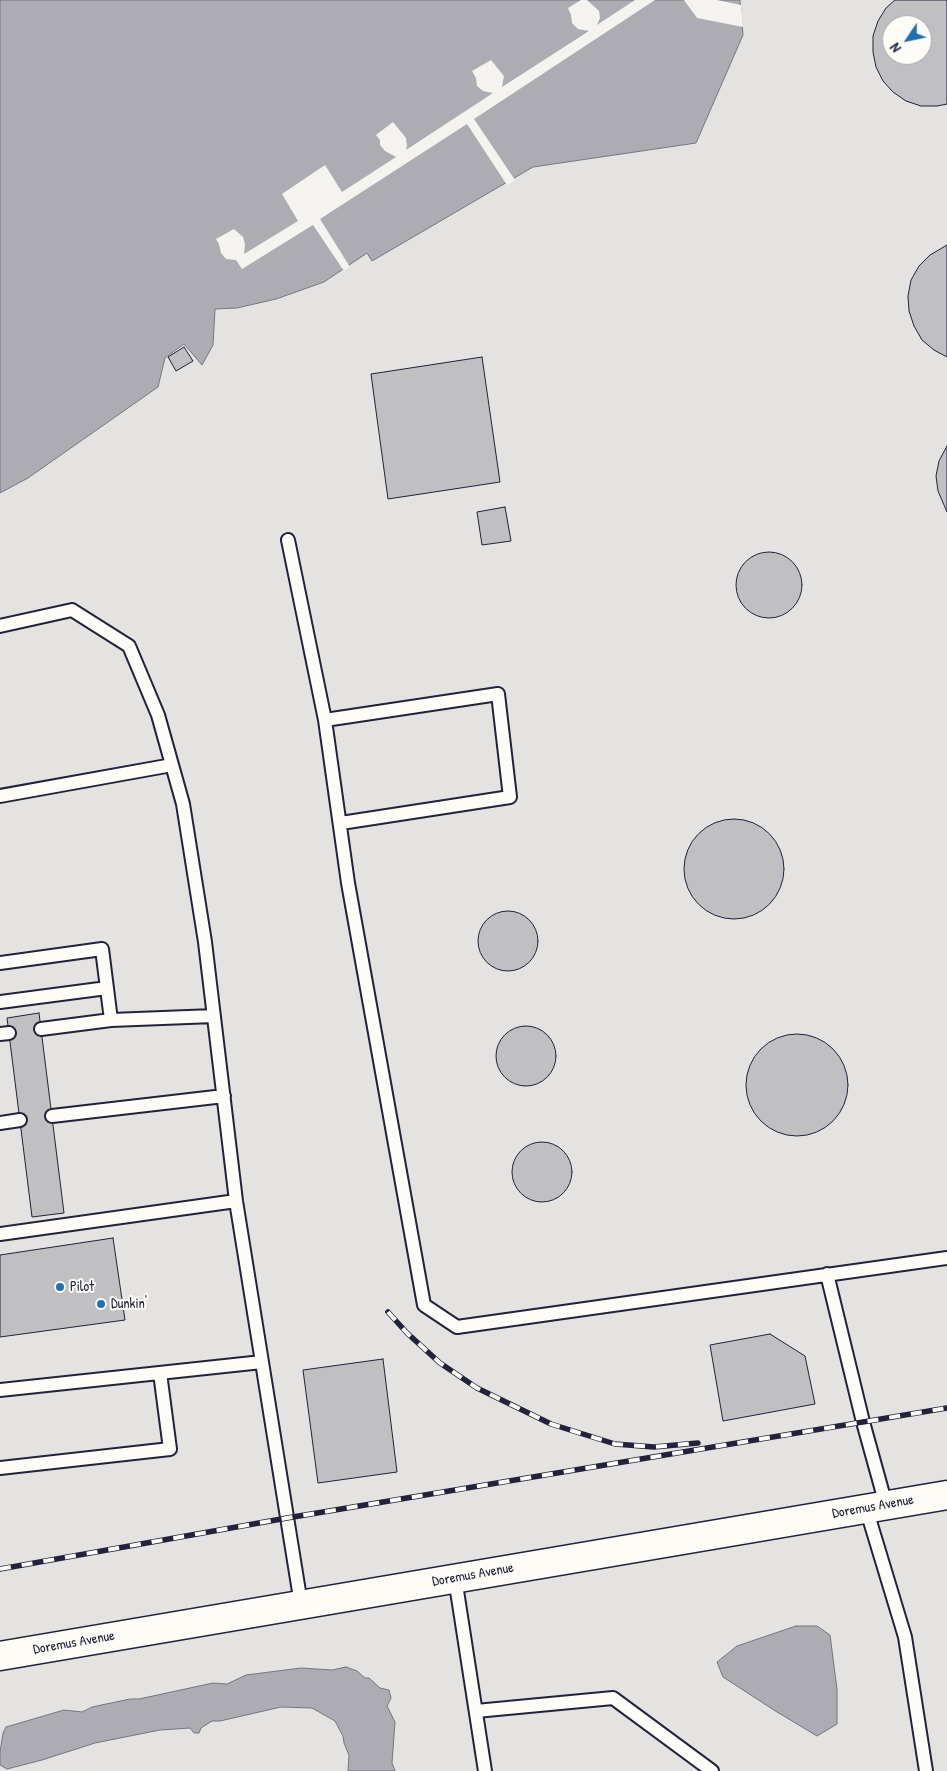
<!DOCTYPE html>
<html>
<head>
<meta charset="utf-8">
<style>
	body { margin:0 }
	#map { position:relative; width:947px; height:1771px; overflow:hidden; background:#f4f3ef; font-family:"Patrick Hand",sans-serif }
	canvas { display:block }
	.north { position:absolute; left:882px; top:15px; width:50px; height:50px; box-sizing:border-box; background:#fdfcf7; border:1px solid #a5a5ac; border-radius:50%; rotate:236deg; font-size:14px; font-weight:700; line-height:20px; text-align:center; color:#22223b }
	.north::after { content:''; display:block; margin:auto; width:18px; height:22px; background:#1f6fb2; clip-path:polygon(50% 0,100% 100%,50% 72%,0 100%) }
</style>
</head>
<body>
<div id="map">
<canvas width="947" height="1771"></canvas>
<div class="north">N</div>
</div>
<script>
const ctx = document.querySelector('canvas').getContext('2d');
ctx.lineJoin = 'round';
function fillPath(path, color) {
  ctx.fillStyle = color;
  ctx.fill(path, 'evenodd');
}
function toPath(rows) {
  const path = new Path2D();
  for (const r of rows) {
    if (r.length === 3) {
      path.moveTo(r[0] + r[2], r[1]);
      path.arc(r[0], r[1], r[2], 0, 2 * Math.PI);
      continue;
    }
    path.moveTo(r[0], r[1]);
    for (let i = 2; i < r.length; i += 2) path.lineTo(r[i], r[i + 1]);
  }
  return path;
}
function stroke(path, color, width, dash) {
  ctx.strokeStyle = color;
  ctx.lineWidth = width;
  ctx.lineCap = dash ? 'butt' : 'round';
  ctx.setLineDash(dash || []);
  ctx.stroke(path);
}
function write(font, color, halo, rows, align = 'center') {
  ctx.font = font + ' "Patrick Hand",sans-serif';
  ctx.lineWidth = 4;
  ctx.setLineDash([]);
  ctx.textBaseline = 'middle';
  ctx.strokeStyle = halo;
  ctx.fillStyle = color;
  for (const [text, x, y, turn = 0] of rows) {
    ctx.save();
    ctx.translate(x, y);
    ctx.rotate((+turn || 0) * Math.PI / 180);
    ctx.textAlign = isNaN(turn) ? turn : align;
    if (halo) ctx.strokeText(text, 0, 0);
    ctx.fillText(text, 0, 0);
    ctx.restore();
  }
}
fillPath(toPath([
	[740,0,947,0,947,1771,0,1771,0,493,28,478,158,387,165,358,185,344,202,364,213,345,215,309,237,308,276,299,324,282,367,252,372,261,533,167,696,143,743,35],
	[892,25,922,25,922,55,892,55]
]), '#e4e3e2');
const water = toPath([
	[0,0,740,0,743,35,696,143,533,167,372,261,367,253,324,282,276,299,237,308,215,309,213,345,202,365,184,344,165,358,158,387,28,478,0,493,0,0],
	[796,1626,817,1626,830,1635,837,1689,837,1724,817,1736,777,1712,723,1677,717,1662,737,1646,796,1626],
	[346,1667,357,1671,365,1678,369,1678,380,1688,389,1690,391,1698,387,1706,395,1722,392,1763,395,1771,348,1771,349,1755,344,1743,343,1736,335,1721,312,1708,281,1707,220,1721,212,1721,201,1728,199,1733,194,1733,190,1728,160,1730,95,1743,42,1760,7,1769,0,1765,0,1752,3,1733,6,1727,64,1710,82,1712,92,1707,130,1699,139,1699,213,1683,227,1684,246,1675,301,1668,332,1670,346,1667]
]);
fillPath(water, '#acacb2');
stroke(water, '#757582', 1);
fillPath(toPath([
	[581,0,587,0,599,11,600,18,597,25,635,0,655,0,474,119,515,180,507,185,467,124,320,219,350,267,344,271,313,225,242,269,236,260,226,259,221,253,219,244,216,239,234,229,243,237,245,244,244,254,298,221,282,194,325,165,342,192,396,157,385,151,380,145,380,140,376,135,393,122,406,138,407,146,406,150,493,93,483,91,477,86,476,78,472,71,491,60,504,76,502,87,589,31,578,29,572,23,571,15,568,8],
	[684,0,717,0,741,5,743,27,697,18]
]), '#f4f3ef');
const building = toPath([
	[895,0,947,0,947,104,937,106,921,106,906,101,893,92,883,81,876,67,873,52,873,36,878,21,886,8,895,0],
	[892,25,922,25,922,55,892,55,892,25],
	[947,245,947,357,934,350,922,340,914,326,909,311,908,296,911,280,919,266,930,255,947,245],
	[184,347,193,361,176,371,168,357,184,347],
	[482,357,500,482,388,499,371,374,482,357],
	[947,446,947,512,938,491,936,476,939,461,947,446],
	[505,507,511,541,482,545,477,512,505,507],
	[769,585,33],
	[734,869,50],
	[508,941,30],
	[39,1013,64,1213,32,1217,7,1018,39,1013],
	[526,1056,30],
	[797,1085,51],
	[542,1172,30],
	[113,1238,125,1320,0,1337,0,1255,113,1238],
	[770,1334,805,1356,815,1404,723,1421,710,1345,770,1334],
	[383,1359,397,1472,318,1483,303,1370,383,1359]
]);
fillPath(building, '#c0bfc2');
stroke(building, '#22223b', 1);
const lane = toPath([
	[288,540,325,720],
	[0,626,72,610,129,646,158,715,183,804,205,942,236,1201,301,1604],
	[0,796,172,765],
	[341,823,510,797,498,694,325,720,348,883,424,1305,457,1327,947,1258],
	[0,963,102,949,111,1020,214,1016],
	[0,1002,107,988],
	[41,1029,111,1020],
	[0,1034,9,1033],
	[52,1116,224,1096],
	[0,1123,20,1120],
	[0,1234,236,1201],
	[827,1274,863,1422,886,1505],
	[0,1390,262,1362],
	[0,1468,170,1449,160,1373],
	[866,1508,905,1637,926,1771],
	[455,1578,485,1771],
	[476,1711,613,1698,712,1771]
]);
const secondary = toPath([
	[0,1656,947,1495]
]);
stroke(lane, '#22223b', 16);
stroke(secondary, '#22223b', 31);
stroke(lane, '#fdfcf7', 12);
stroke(secondary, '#fdfcf7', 28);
const rail = toPath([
	[388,1312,407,1333,440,1363,477,1388,551,1424,615,1444,654,1447,698,1443],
	[0,1569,287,1518,947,1408]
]);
stroke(rail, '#22223b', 5.5);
stroke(rail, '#fdfcf7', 4, [11]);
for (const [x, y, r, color] of [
	[60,1287,5,"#1f6fb2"],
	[101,1304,5,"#1f6fb2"]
]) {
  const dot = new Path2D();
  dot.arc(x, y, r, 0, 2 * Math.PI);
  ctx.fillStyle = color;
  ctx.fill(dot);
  stroke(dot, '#fdfcf7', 2);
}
write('14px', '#22223b', '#fdfcf7', [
	["Pilot",70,1287],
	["Dunkin'",111,1304]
], 'left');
write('14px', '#22223b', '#fdfcf7', [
	["Doremus Avenue",873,1507,-10],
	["Doremus Avenue",473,1575,-10],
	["Doremus Avenue",74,1643,-10]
]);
</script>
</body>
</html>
